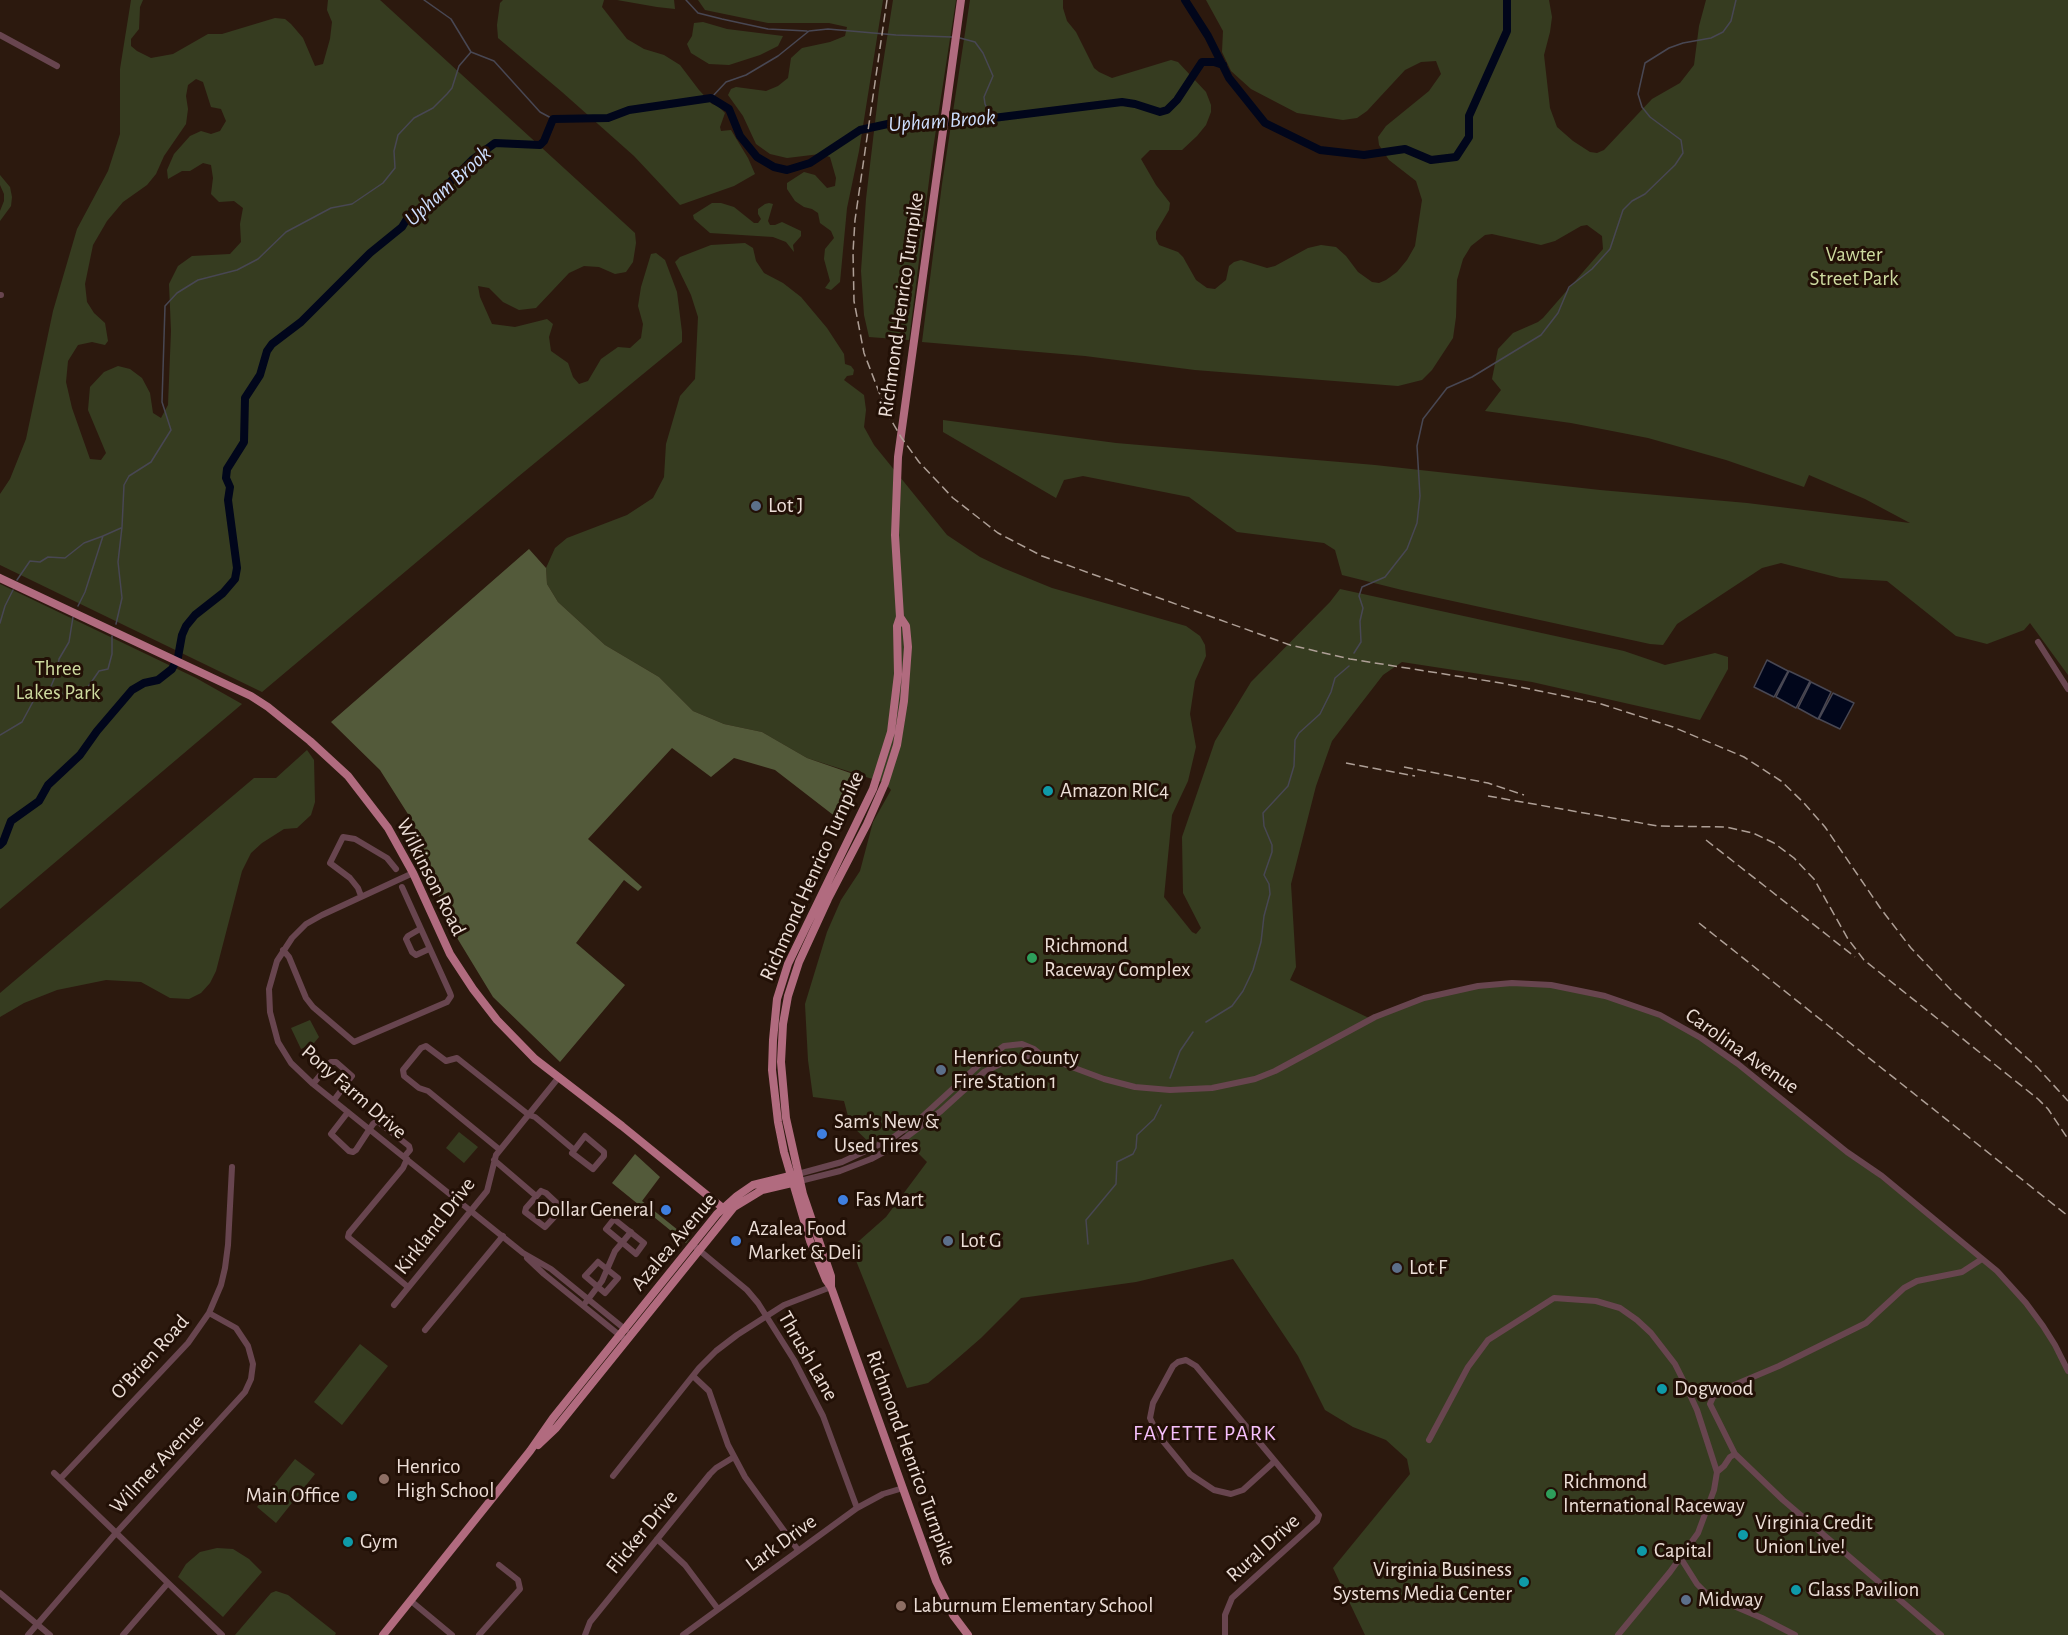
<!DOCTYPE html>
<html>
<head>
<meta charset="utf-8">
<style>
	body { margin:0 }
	canvas { display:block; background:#2c190e }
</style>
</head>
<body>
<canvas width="2068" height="1635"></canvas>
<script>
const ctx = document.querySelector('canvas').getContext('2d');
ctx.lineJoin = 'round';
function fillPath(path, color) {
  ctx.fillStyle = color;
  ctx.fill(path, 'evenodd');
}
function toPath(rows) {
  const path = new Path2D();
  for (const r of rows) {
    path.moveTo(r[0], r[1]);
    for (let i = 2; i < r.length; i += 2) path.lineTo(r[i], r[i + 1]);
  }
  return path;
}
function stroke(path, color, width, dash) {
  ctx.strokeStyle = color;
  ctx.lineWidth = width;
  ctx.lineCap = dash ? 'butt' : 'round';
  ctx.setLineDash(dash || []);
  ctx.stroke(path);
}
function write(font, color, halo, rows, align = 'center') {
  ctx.font = font + ' "Alegreya Sans",sans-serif';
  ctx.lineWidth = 6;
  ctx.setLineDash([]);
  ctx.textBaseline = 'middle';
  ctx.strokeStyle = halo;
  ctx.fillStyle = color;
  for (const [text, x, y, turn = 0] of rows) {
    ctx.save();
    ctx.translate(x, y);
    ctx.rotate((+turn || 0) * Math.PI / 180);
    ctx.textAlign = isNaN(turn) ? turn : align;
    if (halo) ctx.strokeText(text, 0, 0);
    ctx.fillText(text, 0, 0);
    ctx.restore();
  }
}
fillPath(toPath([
	[131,0,143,0,140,7,139,29,131,39,131,46,137,51,151,58,173,54,208,34,222,34,275,18,285,19,291,24,303,38,315,66,323,64,330,39,332,22,327,10,328,0,380,0,635,233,636,243,633,262,626,272,615,274,599,267,584,266,569,273,536,308,519,310,503,302,489,288,478,286,480,297,492,324,515,327,547,319,553,324,549,337,551,351,568,363,573,377,579,384,588,381,601,359,618,347,630,348,641,338,643,324,638,306,641,287,651,254,656,253,665,260,677,292,682,332,682,342,519,476,262,692,0,565,0,494,10,479,26,439,53,311,77,229,108,171,120,134,120,69],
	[196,79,203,82,211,107,221,109,226,121,220,131,211,134,201,131,190,136,174,154,167,170,168,179,182,171,190,171,203,163,211,165,213,178,211,194,219,202,234,201,243,208,240,224,241,242,230,254,192,256,178,266,169,284,171,331,168,405,161,418,153,413,150,393,142,378,130,369,118,366,104,372,90,387,88,410,106,453,101,460,90,459,72,408,66,382,68,361,78,345,92,342,105,345,108,341,105,323,94,313,87,302,85,284,93,245,107,221,123,202,147,185,156,174,164,156,186,124,188,109,186,96,188,85],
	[503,0,604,0,602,7,627,39,644,49,664,55,680,65,699,90,712,104,718,106,725,113,720,127,721,131,731,130,748,158,755,174,734,186,680,205,634,156,562,92,498,38,497,25,500,3],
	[617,0,674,0,675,9,657,7],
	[698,0,883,0,859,151,847,208,840,282,831,290,825,288,830,281,824,259,825,249,834,238,831,231,820,223,818,213,812,209,804,207,795,201,787,189,787,183,804,172,815,175,827,188,835,186,836,178,830,157,820,154,787,158,770,154,756,144,743,116,728,95,731,89,736,87,766,91,778,86,788,78,791,58,802,48,830,42,845,36,847,27,829,23,768,23,705,10],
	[893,0,956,0,933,149,909,340,869,337,864,315,861,271,866,199,879,89],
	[970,0,1063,0,1063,8,1067,21,1076,32,1094,68,1099,72,1112,78,1171,60,1178,62,1206,92,1211,105,1211,112,1206,125,1197,136,1182,150,1150,150,1141,159,1156,185,1170,203,1169,210,1156,232,1156,239,1159,245,1178,252,1183,257,1196,280,1207,288,1215,289,1226,280,1229,266,1234,262,1241,260,1267,268,1275,266,1308,248,1321,245,1336,247,1346,256,1358,272,1372,282,1379,283,1386,280,1397,272,1407,260,1415,246,1422,200,1416,181,1389,160,1379,145,1378,137,1386,126,1429,91,1441,74,1436,61,1421,62,1405,70,1367,111,1357,118,1343,120,1297,113,1251,89,1231,71,1222,52,1223,31,1206,0,1549,0,1552,17,1550,32,1544,55,1550,108,1557,127,1573,141,1590,152,1597,153,1604,150,1652,99,1680,83,1694,65,1699,26,1706,0,2068,0,2068,675,2030,623,2024,630,1987,644,1956,636,1887,581,1840,578,1781,563,1762,568,1677,624,1663,645,1650,644,1402,590,1342,575,1335,550,1324,543,1237,532,1189,497,1083,476,1064,480,1056,498,943,432,943,420,1116,443,1375,465,1600,490,1747,503,1910,523,1865,499,1809,475,1804,487,1726,460,1648,438,1571,423,1485,411,1501,390,1492,379,1498,349,1513,333,1538,322,1543,318,1603,249,1602,236,1587,225,1581,226,1555,241,1541,245,1492,234,1485,235,1471,246,1463,259,1457,280,1456,317,1453,338,1432,370,1422,380,1398,386,1195,370,1085,356,922,342,942,184],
	[703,22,727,29,783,36,778,46,760,55,729,65,709,64,691,53,687,44,692,36,694,23],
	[0,175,10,187,12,197,11,206,0,221,0,211,4,201,4,194,0,185],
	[712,203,721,203,734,207,754,223,758,223,761,219,758,214,758,209,765,204,769,203,773,204,768,221,770,225,775,225,782,222,801,231,801,236,793,245,794,252,786,242,773,237,710,233,694,219,693,215],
	[745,243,753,248,756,261,764,273,783,283,801,297,827,328,844,354,845,364,851,366,854,370,853,375,847,376,844,380,864,395,866,410,864,427,874,445,947,535,980,557,1003,568,1052,588,1186,626,1200,636,1205,645,1206,656,1195,681,1190,714,1196,747,1188,781,1172,815,1164,897,1192,932,1196,934,1201,928,1183,893,1182,837,1215,741,1251,682,1330,602,1340,589,1624,651,1665,665,1715,653,1728,657,1728,669,1700,720,1532,682,1402,662,1383,675,1332,741,1316,786,1291,884,1296,967,1290,980,1371,1019,1392,1010,1464,988,1542,984,1637,1006,1710,1044,1990,1265,2026,1303,2068,1371,2068,1635,1365,1635,1333,1568,1410,1474,1407,1459,1386,1440,1353,1427,1325,1410,1298,1356,1233,1259,1136,1282,1021,1298,981,1338,950,1365,928,1383,907,1388,851,1248,886,1217,927,1162,915,1150,904,1131,875,1148,850,1124,844,1101,813,1097,808,1060,805,1004,827,932,841,900,860,871,873,822,891,790,885,783,807,758,762,732,724,724,693,711,659,677,605,645,558,602,547,584,546,568,555,548,567,538,627,515,653,498,664,477,666,444,680,396,695,379,698,317,691,295,675,262,680,257,711,245],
	[0,584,196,678,242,704,0,909],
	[307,750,314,760,315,802,311,815,297,828,284,829,262,843,251,853,242,871,216,971,210,983,201,993,189,999,170,998,141,982,106,980,57,990,24,1003,0,1017,0,993,254,778,276,778],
	[310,1020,319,1037,314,1043,301,1049,291,1028],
	[459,1132,478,1147,464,1163,446,1148],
	[360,1344,388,1366,342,1425,314,1402],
	[295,1459,315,1474,276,1523,257,1507],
	[217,1548,233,1549,249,1559,262,1572,223,1617,178,1577,186,1564,200,1552],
	[276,1591,288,1595,336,1633,335,1635,235,1635,271,1593]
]), '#363c20');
fillPath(toPath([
	[529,549,546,568,547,584,558,602,605,645,659,677,693,711,724,724,762,732,807,758,859,776,841,821,775,770,734,758,711,777,672,748,588,839,642,887,638,891,624,880,576,943,625,985,560,1062,493,997,448,923,413,822,380,770,331,722],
	[635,1154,660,1177,642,1201,689,1239,686,1243,612,1183]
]), '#535a3a');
const water = toPath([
	[1767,660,1788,671,1774,697,1754,687,1767,660],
	[1789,671,1810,681,1796,708,1776,697,1789,671],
	[1811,682,1831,692,1818,719,1798,708,1811,682],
	[1833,693,1854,703,1840,729,1819,719,1833,693]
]);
fillPath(water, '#01061b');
stroke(water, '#484753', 1.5);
stroke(toPath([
	[424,0,451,19,471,52,494,61,540,112,553,119],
	[686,0,698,13,722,19,768,29,807,31],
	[960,38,975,42,983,53,993,76,984,97,985,104,992,118],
	[711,98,726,82,746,75,778,56,809,31,828,29,896,35,952,37],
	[17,580,30,561,40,562,48,557,65,558,84,543,103,536],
	[78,606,85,592,103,536,121,528],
	[0,623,5,606,13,590],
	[116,624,122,598,118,562,122,527,124,485,129,476,151,462,171,430,162,402,165,306,177,293,198,280,237,270,258,259,286,232,331,208,352,204,383,183,395,168,394,151,398,135,414,118,433,108,447,94,452,88,459,66,471,52],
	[1354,653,1361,642,1360,621,1363,608,1359,596,1362,587,1385,577,1407,549,1417,523,1420,496,1417,446,1423,419,1447,388,1472,377,1541,335,1558,313,1569,287,1592,269,1610,249,1623,210,1632,201,1645,194,1675,165,1683,153,1681,140,1650,117,1642,107,1638,94,1645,63,1669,48,1683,43,1711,38,1723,32,1731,21,1736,0],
	[49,691,57,672,59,659,69,642,73,617],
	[0,735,22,722,35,698,42,691,69,695,80,693,88,687,99,671,108,669,112,654,112,636],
	[1206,1022,1232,1006,1243,991,1253,970,1261,942,1264,916,1270,894,1269,884,1264,875,1272,852,1272,845,1264,826,1263,813,1288,786,1294,766,1295,740,1299,733,1320,714,1331,692,1335,678,1349,666],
	[1170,1078,1180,1051,1193,1032],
	[1088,1244,1086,1220,1116,1184,1117,1162,1133,1154,1136,1148,1137,1135,1154,1119,1161,1105]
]), '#484753', 1.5);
stroke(toPath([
	[1185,0,1208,36,1229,78,1265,123,1320,150,1364,155,1405,149,1431,160,1456,157,1469,137,1469,116,1507,31,1507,0],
	[0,845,3,842,11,821,39,801,48,785,80,755,97,731,132,690,144,683,158,680,172,669,178,657,182,635,186,626,195,615,223,593,235,579,237,568,228,500,230,487,226,478,227,469,244,442,245,398,260,375,267,351,272,344,301,322,370,253,402,227,410,214,426,206,472,160,495,143,540,145,544,141,553,119,608,118,629,110,711,98,729,109,740,136,757,157,774,167,787,170,810,163,860,130,897,122,961,122,1122,102,1135,104,1160,112,1167,110,1177,100,1202,62,1214,62,1223,65]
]), '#01061b', 8);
stroke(toPath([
	[0,35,57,66],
	[0,295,1,295],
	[2038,642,2068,689],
	[413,873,322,915,306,924,292,938,277,961,269,989,270,1012,278,1042,291,1063,313,1084,523,1253,551,1269,626,1330],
	[361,896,358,888,350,878,330,863,343,837,355,839,387,858,396,869],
	[420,929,408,936,406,939,412,952,416,955,429,949],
	[283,950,289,957,306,998,313,1007,354,1042,447,1002,451,996,450,993,402,887],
	[313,1084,331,1062,336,1062,352,1076,334,1100],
	[348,1112,331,1134,349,1151,353,1152,356,1150,373,1124,377,1121,409,1146,410,1150,404,1157],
	[585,1136,604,1152,604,1156,593,1169,572,1153,585,1136],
	[500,1150,428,1091,419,1088,404,1076,403,1070,421,1048,426,1046,446,1061,457,1058,529,1115,535,1117,573,1149],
	[407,1159,403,1168,349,1233,348,1237,408,1287],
	[494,1160,536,1196],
	[798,1174,842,1162,891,1139,922,1117,981,1063,1004,1046,1022,1044,1034,1049,1044,1057],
	[800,1181,840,1171,871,1159,893,1147,941,1111,984,1072,1010,1059,1027,1056,1045,1057,1104,1079,1135,1087,1170,1090,1212,1088,1255,1079,1275,1071,1375,1017,1424,998,1478,986,1512,983,1551,985,1605,996,1660,1015,1701,1038,1738,1064,1847,1152,1882,1176,1997,1271,2026,1303,2043,1326,2055,1345,2068,1371],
	[541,1191,546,1193,561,1207,559,1212,545,1227,525,1212,526,1208,541,1191],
	[614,1219,644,1243,636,1254,606,1229,614,1219],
	[693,1245,747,1290,758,1303,794,1360,823,1416,857,1508],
	[527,1258,544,1274,623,1338],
	[598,1262,618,1278,605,1293,585,1276,598,1262],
	[586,1302,602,1281,615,1251,631,1232],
	[394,1305,487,1191,496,1155,559,1077],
	[425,1330,503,1236],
	[693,1376,709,1391,728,1445,745,1477,798,1550],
	[1429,1440,1468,1367,1488,1340,1554,1298,1596,1301,1620,1308,1637,1320,1651,1333,1675,1364,1684,1382,1697,1410,1717,1472,1714,1490,1698,1533,1670,1572,1618,1635],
	[1735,1454,1710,1404,1713,1397,1734,1385,1779,1366,1866,1323,1904,1288,1917,1281,1962,1272,1982,1259],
	[1717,1472,1724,1466,1730,1457,1735,1454,1783,1500,1941,1635],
	[54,1473,222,1635],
	[613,1476,699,1368,716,1351,737,1335,784,1305,831,1287],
	[60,1479,188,1343,209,1313,221,1285,225,1268,228,1245,232,1167],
	[657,1539,685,1565,718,1609],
	[1680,1557,1697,1584,1708,1595,1762,1618,1795,1635],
	[0,1593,50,1635],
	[411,1601,452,1635],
	[28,1635,116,1533,245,1392,251,1379,253,1364,248,1346,236,1328,209,1313],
	[123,1635,168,1583],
	[479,1635,520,1589,518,1580,499,1565],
	[585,1635,590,1622,710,1474,716,1468,734,1457],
	[683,1635,857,1508,883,1494,903,1488],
	[1225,1635,1225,1615,1232,1598,1317,1521,1319,1515,1308,1501,1196,1366,1186,1360,1178,1362,1173,1366,1153,1403,1150,1418,1158,1435,1190,1474,1214,1490,1231,1494,1243,1490,1275,1461]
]), '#68454f', 6);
stroke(toPath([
	[961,0,898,457,895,535,900,617,897,626,898,674,891,732,873,789,788,964,777,999,773,1040,772,1070,778,1122,784,1152,810,1241,826,1280,831,1287,936,1581,953,1615,968,1635],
	[0,578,251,696,268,707,310,741,348,776,388,828,413,873,450,954,473,989,497,1020,535,1059,622,1126,729,1213],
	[831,1287,831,1276,803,1194,786,1118,781,1062,783,1024,788,996,799,962,828,899,867,824,885,783,897,745,904,701,908,647,906,626,900,617],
	[538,1445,556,1428,734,1207,762,1190,796,1182],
	[383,1635,530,1451,553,1418,717,1214,737,1196,753,1185,794,1175]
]), '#b16b7f', 8);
stroke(toPath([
	[887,0,855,220,853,252,854,301,864,353,887,413,901,437,919,462,953,498,998,533,1042,556,1290,645,1350,659,1501,683,1598,703,1673,727,1744,757,1781,781,1803,802,1825,827,1881,909,1911,948,1953,992,2037,1067,2068,1101],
	[1346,763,1415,776],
	[1404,767,1488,783,1524,795],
	[1488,796,1658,826,1726,827,1753,833,1774,843,1794,858,1814,879,1848,939,1864,960,2038,1099,2048,1109,2068,1139],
	[1706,840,1855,957],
	[1699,923,2068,1216]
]), '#ae9f96', 1.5, [9, 4.5]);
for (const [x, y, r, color] of [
	[756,506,6,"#5c6f8a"],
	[1048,791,6,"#0f9aa8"],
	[1032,958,6,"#2e9e5b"],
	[941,1070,6,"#5c6f8a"],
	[822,1134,6,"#3f7fe0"],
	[843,1200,6,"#3f7fe0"],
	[666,1210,6,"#3f7fe0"],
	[736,1241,6,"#3f7fe0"],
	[948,1241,6,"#5c6f8a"],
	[1397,1268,6,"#5c6f8a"],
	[1662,1389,6,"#0f9aa8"],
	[384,1479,6,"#8d6e63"],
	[1551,1494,6,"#2e9e5b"],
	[352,1496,6,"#0f9aa8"],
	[1743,1535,6,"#0f9aa8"],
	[348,1542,6,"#0f9aa8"],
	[1642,1551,6,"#0f9aa8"],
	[1524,1582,6,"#0f9aa8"],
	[1796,1590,6,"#0f9aa8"],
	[1686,1600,6,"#5c6f8a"],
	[901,1606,6,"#8d6e63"]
]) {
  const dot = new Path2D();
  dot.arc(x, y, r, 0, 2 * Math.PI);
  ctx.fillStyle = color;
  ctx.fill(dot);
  stroke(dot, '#221006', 2);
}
write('21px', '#cdda9f', '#221006', [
	["Vawter",1854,255],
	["Street Park",1854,279],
	["Three",58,669],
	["Lakes Park",58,693]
]);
write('21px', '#ecded7', '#221006', [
	["Richmond Henrico Turnpike",901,305,-82],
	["Richmond Henrico Turnpike",812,876,-66],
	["Wilkinson Road",431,877,63],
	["Carolina Avenue",1742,1051,35],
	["Pony Farm Drive",354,1092,41],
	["Kirkland Drive",435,1226,-52],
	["Azalea Avenue",674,1242,-50],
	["Thrush Lane",808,1356,60],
	["O'Brien Road",150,1357,-48],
	["Richmond Henrico Turnpike",911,1458,70],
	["Wilmer Avenue",157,1464,-47],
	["Flicker Drive",642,1532,-51],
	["Lark Drive",781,1543,-36],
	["Rural Drive",1263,1548,-42]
]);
write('21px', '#ecded7', '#221006', [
	["Lot J",768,506],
	["Amazon RIC4",1060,791],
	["Richmond",1044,946],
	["Raceway Complex",1044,970],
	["Henrico County",953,1058],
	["Fire Station 1",953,1082],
	["Sam's New &",834,1122],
	["Used Tires",834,1146],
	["Fas Mart",855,1200],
	["Dollar General",654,1210,"right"],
	["Azalea Food",748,1229],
	["Market & Deli",748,1253],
	["Lot G",960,1241],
	["Lot F",1409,1268],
	["Dogwood",1674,1389],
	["Henrico",396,1467],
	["High School",396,1491],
	["Richmond",1563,1482],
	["International Raceway",1563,1506],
	["Main Office",340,1496,"right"],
	["Virginia Credit",1755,1523],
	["Union Live!",1755,1547],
	["Gym",360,1542],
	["Capital",1654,1551],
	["Virginia Business",1512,1570,"right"],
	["Systems Media Center",1512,1594,"right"],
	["Glass Pavilion",1808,1590],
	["Midway",1698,1600],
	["Laburnum Elementary School",913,1606]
], 'left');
write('italic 22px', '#cddefe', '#221006', [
	["Upham Brook",942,121,-4],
	["Upham Brook",448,186,-42]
]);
ctx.letterSpacing = '1.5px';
write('22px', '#f6c0fc', '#221006', [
	["FAYETTE PARK",1205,1433]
]);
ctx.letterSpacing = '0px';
</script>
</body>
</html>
